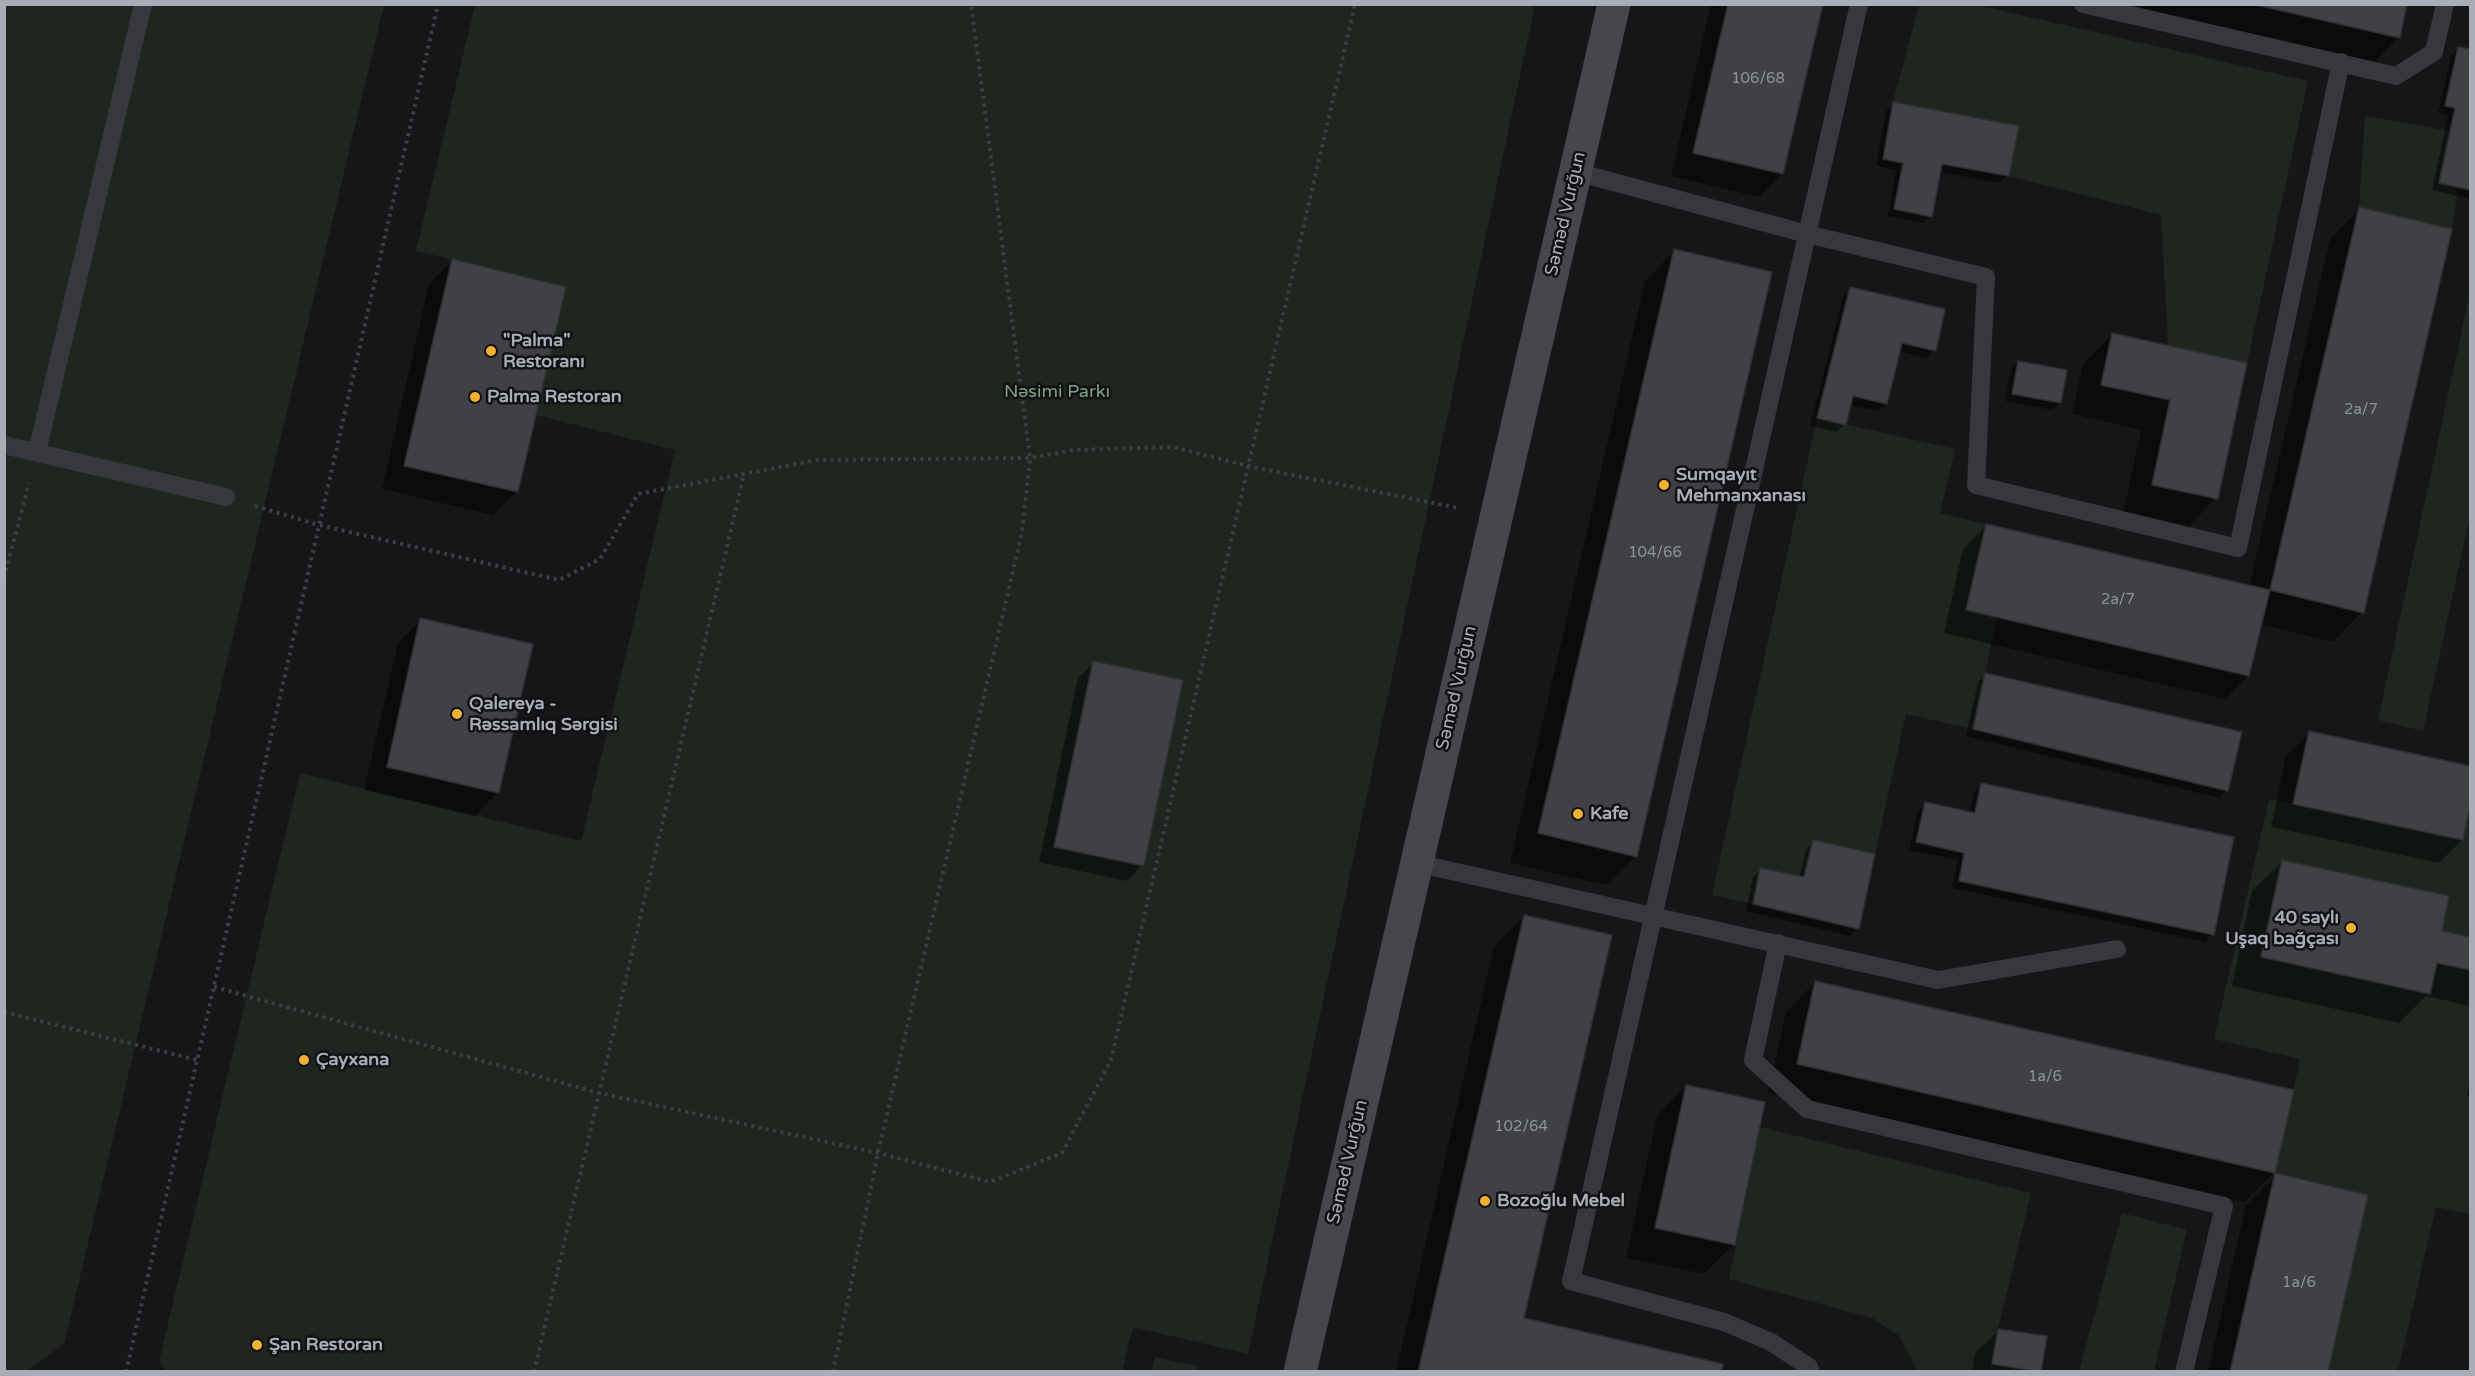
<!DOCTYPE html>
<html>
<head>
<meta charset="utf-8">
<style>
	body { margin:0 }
	#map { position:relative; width:2475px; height:1376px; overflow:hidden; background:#161618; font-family:"Varela Round",sans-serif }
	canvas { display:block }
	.frame { position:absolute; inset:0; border:6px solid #a8adb8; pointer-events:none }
</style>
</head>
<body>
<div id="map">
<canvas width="2475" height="1376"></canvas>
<div class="frame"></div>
</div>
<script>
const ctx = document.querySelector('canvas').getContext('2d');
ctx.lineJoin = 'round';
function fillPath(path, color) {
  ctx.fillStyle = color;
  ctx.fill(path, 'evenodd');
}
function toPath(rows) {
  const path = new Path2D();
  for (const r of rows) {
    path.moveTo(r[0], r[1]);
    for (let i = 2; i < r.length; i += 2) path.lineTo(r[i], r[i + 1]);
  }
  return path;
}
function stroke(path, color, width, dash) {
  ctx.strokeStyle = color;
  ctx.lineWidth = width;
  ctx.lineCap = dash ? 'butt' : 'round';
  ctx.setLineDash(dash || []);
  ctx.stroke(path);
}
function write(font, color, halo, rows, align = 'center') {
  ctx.font = font + ' "Varela Round",sans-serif';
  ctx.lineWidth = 5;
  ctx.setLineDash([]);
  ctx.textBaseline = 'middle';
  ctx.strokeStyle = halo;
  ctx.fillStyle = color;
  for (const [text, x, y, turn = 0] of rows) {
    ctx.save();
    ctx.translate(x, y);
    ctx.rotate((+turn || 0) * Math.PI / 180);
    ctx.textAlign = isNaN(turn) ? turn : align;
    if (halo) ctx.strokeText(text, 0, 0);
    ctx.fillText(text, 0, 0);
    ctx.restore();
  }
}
fillPath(toPath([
	[5,5,384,5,64,1344,27,1371,5,1372],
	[475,5,1535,5,1248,1354,1133,1327,1122,1372,168,1372,159,1361,300,773,581,841,675,450,536,415,566,287,416,251],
	[1919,5,1977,5,2308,81,2247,363,2168,345,2161,215,2009,176,2018,126,1893,102],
	[2365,116,2450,131,2439,182,2458,187,2452,229,2359,207],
	[2470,292,2470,516,2423,731,2378,720],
	[1817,418,1955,449,1940,513,1986,524,1966,610,1997,617,1973,729,1906,714,1875,854,1804,877,1761,868,1753,904,1712,895],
	[2269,799,2463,840,2470,806,2470,937,2442,931,2449,896,2282,860,2261,957,2430,994,2437,963,2470,970,2470,1214,2436,1207,2398,1371,2328,1371,2368,1195,2275,1173,2300,1059,2214,1039],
	[1760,1127,2031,1193,1998,1329,1992,1364,2035,1371,1918,1371,1899,1336,1872,1318,1729,1279],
	[2122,1213,2187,1230,2154,1371,2079,1371],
	[1155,1357,1198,1366,1197,1371,1152,1371]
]), '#1e261f');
fillPath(toPath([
	[1711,4,1822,4,1782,174,1759,197,1671,176],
	[2094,4,2406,4,2399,37,2369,67],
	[2459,48,2470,51,2470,199,2432,190,2448,116,2438,113,2451,56],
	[1894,104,2008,175,2000,183,1939,172,1931,216,1923,223,1888,216,1896,170,1876,166,1886,111],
	[2360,209,2362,612,2333,642,2260,624,2248,676,2225,699,1944,633,1963,549,1986,526,2249,587,2330,239],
	[1674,251,1636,856,1606,885,1510,863,1645,281],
	[452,261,517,492,493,515,382,489,429,284],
	[1850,289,1934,350,1927,358,1898,351,1886,404,1878,411,1849,405,1844,424,1837,432,1810,426,1843,297],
	[2112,335,2245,364,2216,498,2187,528,2123,514,2141,430,2072,414,2083,364],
	[2019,362,2060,403,2052,410,2005,401,2011,370],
	[421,620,498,792,475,816,364,790,398,643],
	[1094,663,1142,865,1127,881,1039,862,1078,678],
	[1985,675,2227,790,2219,798,1966,736,1978,682],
	[2310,733,2470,767,2470,798,2462,840,2439,863,2271,827,2286,756],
	[1981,785,2212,934,2205,942,1952,888,1958,860,1909,850,1918,811,1925,804,1969,813,1974,792],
	[1813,842,1858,928,1850,936,1746,911,1753,877,1761,869,1799,877,1806,850],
	[2282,862,2440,932,2470,939,2470,1006,2426,996,2399,1023,2232,986,2252,891],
	[1524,917,1522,1319,1720,1372,1396,1372,1494,946],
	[1815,982,2292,1091,2274,1173,2244,1202,1768,1093,1786,1012],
	[2470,1079,2470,1097,2467,1096],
	[1686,1086,1733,1245,1704,1274,1626,1258,1657,1116],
	[2276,1175,2326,1372,2208,1372,2246,1205],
	[1999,1330,2040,1372,1972,1372,1975,1353]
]), '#0007');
const building = toPath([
	[1728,4,1823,4,1783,174,1693,153,1728,4],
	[2252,4,2407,4,2400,38,2252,4],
	[2458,47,2470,49,2470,190,2439,183,2455,108,2445,106,2458,47],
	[1893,102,2019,126,2009,176,1942,164,1932,217,1894,209,1903,163,1883,159,1893,102],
	[2359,207,2452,229,2364,613,2270,590,2359,207],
	[1674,249,1772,272,1637,857,1538,833,1674,249],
	[452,259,566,287,518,492,404,466,452,259],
	[1850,287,1945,309,1936,351,1902,343,1887,404,1853,396,1846,425,1817,418,1850,287],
	[2112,333,2247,363,2218,499,2152,485,2170,400,2101,385,2112,333],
	[2018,361,2067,370,2061,403,2012,394,2018,361],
	[1986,524,2270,590,2249,676,1966,610,1986,524],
	[420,618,533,644,499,793,387,767,420,618],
	[1093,661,1183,680,1144,866,1054,847,1093,661],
	[1985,673,2242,732,2228,791,1973,729,1985,673],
	[2309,731,2470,766,2470,806,2463,840,2293,804,2309,731],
	[1981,783,2234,837,2214,935,1959,881,1964,853,1916,842,1925,802,1975,813,1981,783],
	[1813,840,1875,854,1859,929,1753,904,1760,868,1804,877,1813,840],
	[2282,860,2449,896,2442,931,2470,937,2470,970,2437,963,2430,994,2261,957,2282,860],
	[1524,915,1612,935,1524,1318,1723,1364,1721,1372,1418,1372,1524,915],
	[1815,981,2294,1090,2275,1173,1797,1064,1815,981],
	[1686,1085,1765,1102,1735,1245,1655,1228,1686,1085],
	[2275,1173,2368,1195,2328,1372,2230,1372,2275,1173],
	[1998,1329,2047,1336,2041,1372,1992,1364,1998,1329]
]);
fillPath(building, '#404145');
stroke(building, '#303034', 1.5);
stroke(toPath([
	[255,506,319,525,559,580,600,559,638,494,817,460,1030,458,1074,450,1173,447,1248,466,1458,508],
	[4,578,29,483],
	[214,987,599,1093,878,1153,990,1182,1062,1153,1111,1060,1355,4],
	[4,1012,197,1060],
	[126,1372,438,4],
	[534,1372,744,474],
	[833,1372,878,1153,1022,532,1030,458,971,4]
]), '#3d3f44', 4, [3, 4.5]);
stroke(toPath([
	[2083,4,2396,76,2434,52,2445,4],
	[1576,172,1807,234,1986,277,1976,485,2238,548,2341,62],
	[4,445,226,497],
	[37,452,143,4],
	[1416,863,1938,980,2117,949],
	[1778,943,1753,1060,1807,1109,2224,1206,2184,1372],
	[1811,1372,1809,1367,1771,1342,1724,1322,1571,1281,1859,4]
]), '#37383d', 18);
stroke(toPath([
	[1300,1372,1614,4]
]), '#45474d', 33);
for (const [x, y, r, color] of [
	[491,351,6,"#f2b134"],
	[475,397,6,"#f2b134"],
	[1664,485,6,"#f2b134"],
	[457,714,6,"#f2b134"],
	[1578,814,6,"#f2b134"],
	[2351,928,6,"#f2b134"],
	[304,1060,6,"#f2b134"],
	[1485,1201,6,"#f2b134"],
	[257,1345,6,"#f2b134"]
]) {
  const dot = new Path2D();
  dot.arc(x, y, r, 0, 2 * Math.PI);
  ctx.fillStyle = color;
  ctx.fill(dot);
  stroke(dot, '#111113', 2);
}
write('15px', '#8e929b', null, [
	["106/68",1758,79],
	["2a/7",2361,410],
	["104/66",1655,553],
	["2a/7",2118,600],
	["1a/6",2045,1077],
	["102/64",1521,1127],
	["1a/6",2299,1283]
]);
write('18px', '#a8adb8', '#111113', [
	["Səməd Vurğun",1566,214,-77],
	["Səməd Vurğun",1457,688,-77],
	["Səməd Vurğun",1348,1162,-77]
]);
write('bold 18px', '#a8adb8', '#111113', [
	["\"Palma\"",503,341],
	["Restoranı",503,362],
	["Palma Restoran",487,397],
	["Sumqayıt",1676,475],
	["Mehmanxanası",1676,496],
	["Qalereya -",469,704],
	["Rəssamlıq Sərgisi",469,725],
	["Kafe",1590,814],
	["40 saylı",2339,918,"right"],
	["Uşaq bağçası",2339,939,"right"],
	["Çayxana",316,1060],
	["Bozoğlu Mebel",1497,1201],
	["Şan Restoran",269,1345]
], 'left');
write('18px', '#7fa381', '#111113', [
	["Nəsimi Parkı",1057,392]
]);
</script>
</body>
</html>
